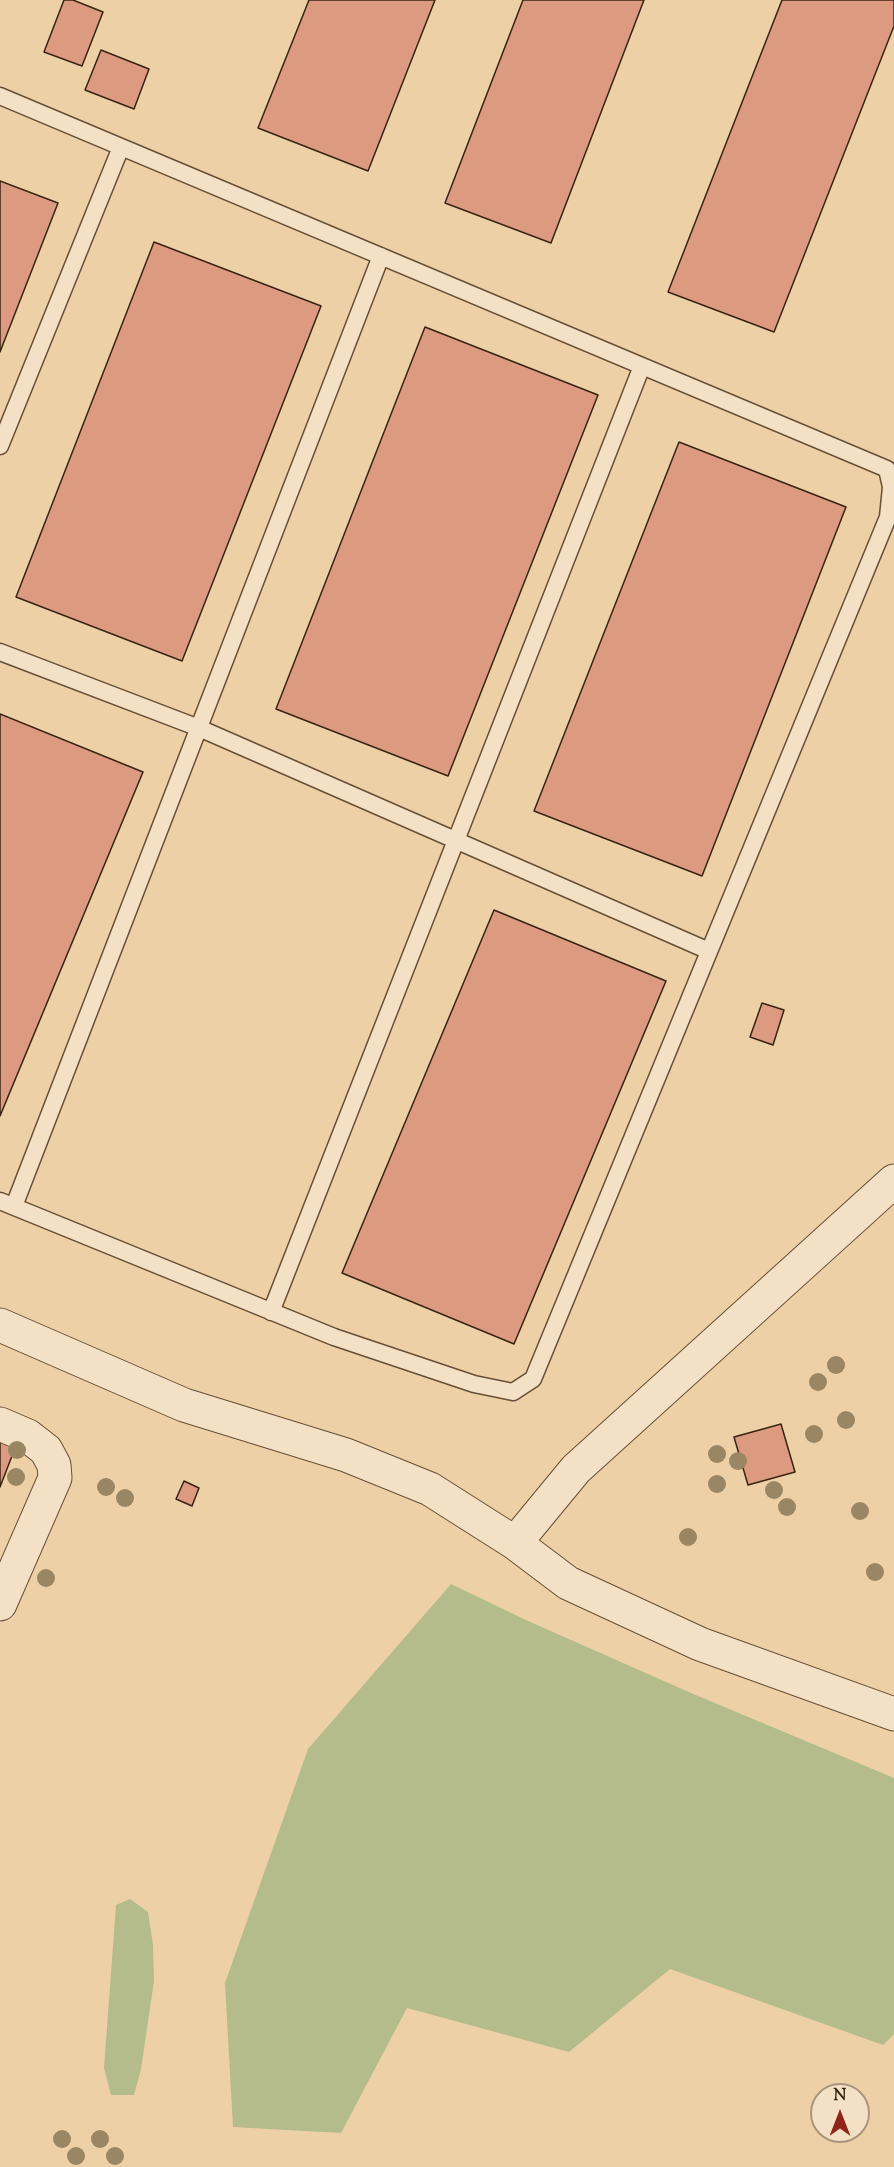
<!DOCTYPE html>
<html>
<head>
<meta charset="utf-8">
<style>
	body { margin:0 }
	#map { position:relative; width:894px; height:2167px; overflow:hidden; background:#eed0a6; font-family:"Sorts Mill Goudy",serif }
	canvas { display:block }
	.north { position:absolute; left:810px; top:2083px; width:60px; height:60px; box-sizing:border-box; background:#f4e0c5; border:2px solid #a9957d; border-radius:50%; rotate:0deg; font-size:16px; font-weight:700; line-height:24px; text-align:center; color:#382410 }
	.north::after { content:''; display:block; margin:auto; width:21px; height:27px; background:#8f2418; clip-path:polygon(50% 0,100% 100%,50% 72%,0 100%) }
</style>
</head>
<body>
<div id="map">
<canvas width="894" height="2167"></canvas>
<div class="north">N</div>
</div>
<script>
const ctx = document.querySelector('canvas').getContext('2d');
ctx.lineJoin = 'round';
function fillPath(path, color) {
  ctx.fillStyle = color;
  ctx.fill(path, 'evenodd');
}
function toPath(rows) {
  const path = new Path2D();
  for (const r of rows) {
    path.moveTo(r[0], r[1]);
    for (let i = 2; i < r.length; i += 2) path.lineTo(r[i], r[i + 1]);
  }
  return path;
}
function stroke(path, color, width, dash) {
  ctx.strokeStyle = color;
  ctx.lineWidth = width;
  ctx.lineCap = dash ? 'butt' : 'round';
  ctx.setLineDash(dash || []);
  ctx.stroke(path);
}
fillPath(toPath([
	[451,1584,528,1621,691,1693,894,1778,894,2034,883,2045,670,1969,569,2052,407,2008,341,2133,233,2127,225,1983,308,1749],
	[130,1899,148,1912,153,1945,154,1981,141,2069,134,2095,111,2095,104,2068,116,1905]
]), '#b3bc8a');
const building = toPath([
	[64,0,73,0,103,12,82,66,44,52,64,0],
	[309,0,435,0,368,171,258,128,309,0],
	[523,0,644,0,551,243,445,203,523,0],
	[782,0,894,0,894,26,774,332,668,292,782,0],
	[101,50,149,69,134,109,85,90,101,50],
	[0,181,58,203,0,352,0,181],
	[154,242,321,306,182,661,16,597,154,242],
	[425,327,598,395,448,776,276,709,425,327],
	[679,442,846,507,702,876,534,811,679,442],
	[0,714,143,772,0,1116,0,714],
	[494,910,666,981,514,1344,342,1273,494,910],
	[762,1003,784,1010,773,1045,750,1037,762,1003],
	[781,1424,795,1472,748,1485,734,1437,781,1424],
	[0,1436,17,1443,0,1487,0,1436],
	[184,1481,199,1488,192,1506,176,1499,184,1481]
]);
fillPath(building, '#dc9b80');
stroke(building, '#382410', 1.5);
const lane = toPath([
	[0,96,887,469,891,487,888,517,533,1379,513,1392,474,1384,334,1337,0,1201],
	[0,446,121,147],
	[0,652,199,728,709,951],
	[14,1206,381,256],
	[271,1312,642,366]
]);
const street = toPath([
	[0,1325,184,1405,346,1455,430,1489,515,1543,568,1583,700,1644,894,1714],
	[0,1424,28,1436,46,1450,54,1465,55,1478,0,1604],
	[515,1543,576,1469,894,1181]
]);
stroke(lane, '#664f36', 19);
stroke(street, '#664f36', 35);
stroke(lane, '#f4e0c5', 16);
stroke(street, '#f4e0c5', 33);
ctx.fillStyle = '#9b8664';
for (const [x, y] of [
	[836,1365],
	[818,1382],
	[846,1420],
	[814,1434],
	[17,1450],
	[717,1454],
	[738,1461],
	[16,1477],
	[717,1484],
	[106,1487],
	[774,1490],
	[125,1498],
	[787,1507],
	[860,1511],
	[688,1537],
	[875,1572],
	[46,1578],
	[62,2139],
	[100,2139],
	[76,2156],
	[115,2156]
]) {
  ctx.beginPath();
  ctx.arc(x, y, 9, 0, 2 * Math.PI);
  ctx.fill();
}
</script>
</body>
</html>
